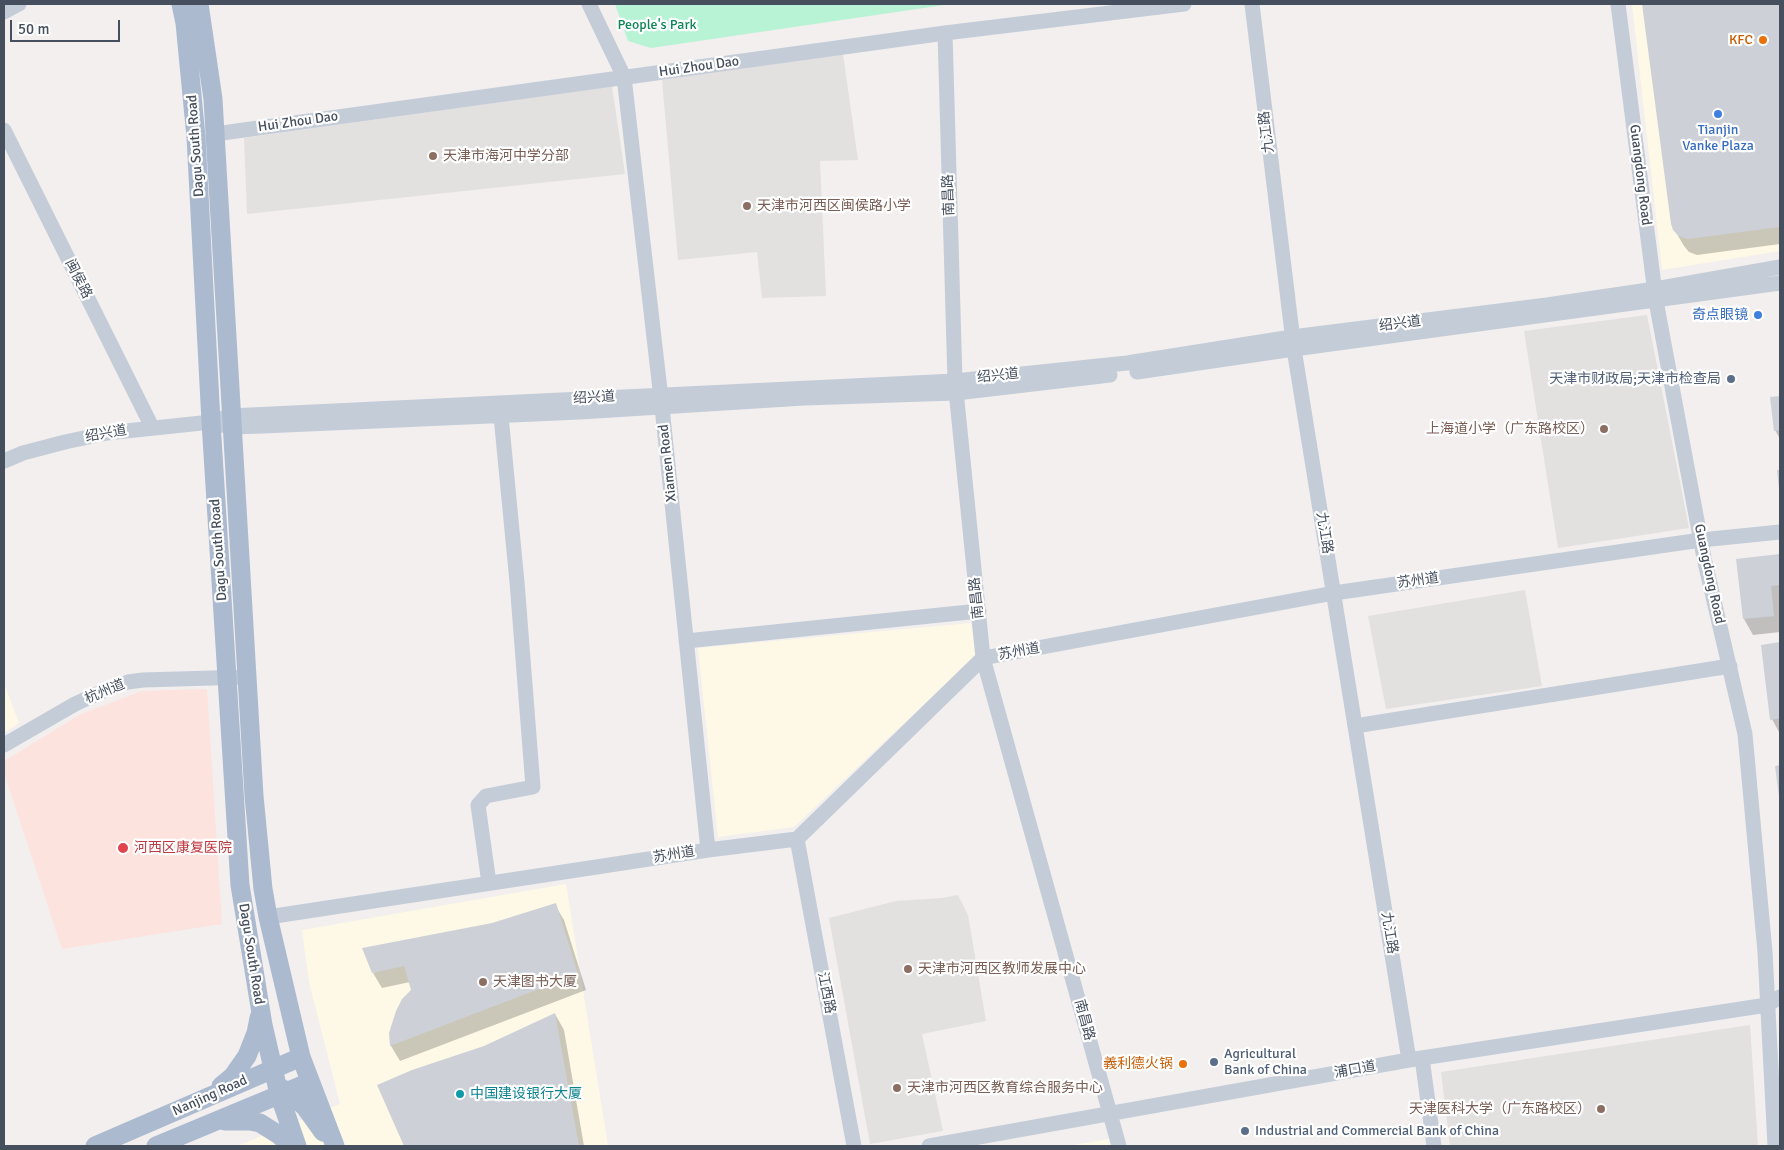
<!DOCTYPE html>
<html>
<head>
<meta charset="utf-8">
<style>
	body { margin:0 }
	#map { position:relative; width:1784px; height:1150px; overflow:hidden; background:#f2efee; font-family:Signika,sans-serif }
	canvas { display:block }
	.frame { position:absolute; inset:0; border:5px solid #454f5e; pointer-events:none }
	.scale { position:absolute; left:10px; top:20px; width:110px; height:22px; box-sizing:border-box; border:2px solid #454f5e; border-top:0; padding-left:6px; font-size:15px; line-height:18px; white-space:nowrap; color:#454f5e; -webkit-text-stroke:4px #fff; paint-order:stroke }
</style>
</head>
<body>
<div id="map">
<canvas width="1784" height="1150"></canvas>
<div class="frame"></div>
<div class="scale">50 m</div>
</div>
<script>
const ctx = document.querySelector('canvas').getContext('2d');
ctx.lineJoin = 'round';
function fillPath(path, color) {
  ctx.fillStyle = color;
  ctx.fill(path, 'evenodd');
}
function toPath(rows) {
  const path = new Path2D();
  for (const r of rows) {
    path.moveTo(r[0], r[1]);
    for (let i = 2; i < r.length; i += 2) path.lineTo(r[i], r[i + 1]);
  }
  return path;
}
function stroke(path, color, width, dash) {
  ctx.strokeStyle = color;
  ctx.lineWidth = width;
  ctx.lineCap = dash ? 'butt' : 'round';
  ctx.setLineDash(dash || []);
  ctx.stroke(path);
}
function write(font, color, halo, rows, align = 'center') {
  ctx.font = font + ' Signika,"Noto Sans SC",sans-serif';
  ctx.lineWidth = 4.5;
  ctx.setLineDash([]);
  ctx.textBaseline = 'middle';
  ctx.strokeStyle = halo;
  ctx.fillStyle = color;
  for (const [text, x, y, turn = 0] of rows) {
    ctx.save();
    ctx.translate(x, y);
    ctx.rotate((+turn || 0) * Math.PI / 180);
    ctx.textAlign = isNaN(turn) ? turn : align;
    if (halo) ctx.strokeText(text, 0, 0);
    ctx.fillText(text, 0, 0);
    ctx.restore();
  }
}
fillPath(toPath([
	[1632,4,1780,4,1780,251,1662,270],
	[971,623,976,655,794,827,718,837,698,648],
	[4,683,19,723,4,733],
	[566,884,608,1146,237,1146,340,1104,309,982,302,930],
	[1109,1139,1110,1146,1068,1146]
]), '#fef9e6');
fillPath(toPath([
	[843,54,858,160,820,161,826,296,762,298,757,252,678,260,662,80],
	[612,86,625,174,247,214,244,138],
	[1647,315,1689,528,1558,548,1524,331],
	[1525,590,1542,686,1386,709,1368,616],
	[958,895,968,915,986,1021,922,1034,943,1131,870,1144,829,918,896,901,942,898],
	[1750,1025,1758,1146,1450,1146,1441,1072]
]), '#e3e0e0');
fillPath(toPath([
	[207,689,222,924,62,949,4,773,4,761,81,714,142,691]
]), '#fde3dd');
fillPath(toPath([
	[615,4,951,4,651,48,628,41]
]), '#b9f3d6');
fillPath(toPath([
	[1643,4,1780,4,1780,244,1697,255,1689,252,1684,246,1674,229,1672,224],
	[1780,397,1780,439,1775,430,1772,398],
	[1780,556,1780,632,1753,635,1744,619,1737,560],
	[1780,644,1780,734,1772,719,1762,646],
	[555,905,564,920,586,990,400,1061,391,1046,391,1034,413,990,410,982,382,988,373,973,493,924],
	[555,1014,564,1030,584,1146,405,1146,379,1086,484,1047]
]), '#0003');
fillPath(toPath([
	[1642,4,1780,4,1780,227,1687,239,1679,236,1673,230,1671,224],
	[1780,396,1780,430,1774,431,1770,397],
	[1777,470,1780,470,1780,489,1779,489],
	[1780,554,1780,585,1771,586,1774,616,1743,619,1736,559],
	[1780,642,1780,718,1770,720,1761,645],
	[1780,765,1780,796,1779,796,1775,766],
	[556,903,578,974,390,1046,389,1033,396,1011,402,999,411,990,404,966,372,973,362,948,492,923],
	[555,1013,579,1146,404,1146,377,1085,412,1070,484,1046]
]), '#cdd0d7');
stroke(toPath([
	[589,4,624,77,662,407,708,850],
	[1252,4,1294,349,1409,1060],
	[1618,4,1656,301,1704,558,1745,734,1765,952,1775,1146],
	[4,12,19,4],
	[945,33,955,381,983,658,1119,1146],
	[4,130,152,427],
	[215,134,945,33,1184,4],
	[1137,372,1294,349,1780,283],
	[222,425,231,427,263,426,580,412,804,398,956,393,1110,375],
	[4,461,23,453,65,442,107,433,211,422,230,416,955,381,1127,363,1292,337,1547,305,1655,289,1780,267],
	[686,641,979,611],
	[1355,726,1730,666],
	[4,745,75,704,110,688,128,682,143,680,247,677],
	[797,839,854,1146],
	[489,883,478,805,486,796,533,787,517,582,501,416],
	[268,917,708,850,797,839,983,658,1334,593,1701,540,1780,532],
	[1422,1058,1434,1146],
	[929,1146,1409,1060,1767,1005,1780,997]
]), '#c4ccd8', 15);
stroke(toPath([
	[181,4,185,23,196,137,211,422,240,885,263,1025,279,1094,297,1146],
	[199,4,213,99,254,796,263,889,268,917,301,1057,335,1146],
	[221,1086,233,1076,247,1056,256,1033,259,1018],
	[278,1087,287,1091,305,1107,323,1132],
	[225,1121,250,1121,260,1123,279,1135,291,1146],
	[95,1146,301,1057],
	[156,1146,310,1082]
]), '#acbad0', 19);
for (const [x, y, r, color] of [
	[1763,40,5,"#e8710a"],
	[1718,114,5,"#3f7fe0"],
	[433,156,5,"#8d6e63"],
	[747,206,5,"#8d6e63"],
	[1758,315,5,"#3f7fe0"],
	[1731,379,5,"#5c6f8a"],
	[1604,429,5,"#8d6e63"],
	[123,848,6,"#e0444e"],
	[908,969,5,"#8d6e63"],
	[483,982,5,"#8d6e63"],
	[1214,1062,5,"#5c6f8a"],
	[1183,1064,5,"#e8710a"],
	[897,1088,5,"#8d6e63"],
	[460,1094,5,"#0f9aa8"],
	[1601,1109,5,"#8d6e63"],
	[1245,1131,5,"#5c6f8a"]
]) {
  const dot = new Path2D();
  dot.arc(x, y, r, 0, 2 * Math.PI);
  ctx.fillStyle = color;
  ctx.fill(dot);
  stroke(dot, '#fff', 2);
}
write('14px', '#0e8758', '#fff', [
	["People's Park",657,25]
]);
write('14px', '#c56008', '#fff', [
	["KFC",1753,40],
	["義利德火锅",1173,1064]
], 'right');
write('14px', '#454f5e', '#fff', [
	["Hui Zhou Dao",699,67,-8],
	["Hui Zhou Dao",298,122,-8],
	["九江路",1267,132,-97],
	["Dagu South Road",196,146,-94],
	["Guangdong Road",1640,175,83],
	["南昌路",949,195,-92],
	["闽侯路",78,279,63],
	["绍兴道",1400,324,-7],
	["绍兴道",998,376,-6],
	["绍兴道",594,398,-3],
	["绍兴道",106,434,-10],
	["Xiamen Road",668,463,-96],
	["九江路",1324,533,81],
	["Dagu South Road",219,550,-94],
	["Guangdong Road",1709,574,78],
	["苏州道",1418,581,-8],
	["南昌路",977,598,-96],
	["苏州道",1019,652,-10],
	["杭州道",105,692,-22],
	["苏州道",674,855,-9],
	["九江路",1389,933,81],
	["Dagu South Road",251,954,81],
	["江西路",826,993,79],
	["南昌路",1084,1020,75],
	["浦口道",1355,1070,-10],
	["Nanjing Road",210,1096,-24]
]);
write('14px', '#366cbe', '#fff', [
	["Tianjin",1718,130],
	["Vanke Plaza",1718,146],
	["奇点眼镜",1748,315,"right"]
]);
write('14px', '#785e54', '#fff', [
	["天津市海河中学分部",443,156],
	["天津市河西区闽侯路小学",757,206],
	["上海道小学（广东路校区）",1594,429,"right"],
	["天津市河西区教师发展中心",918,969],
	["天津图书大厦",493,982],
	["天津市河西区教育综合服务中心",907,1088],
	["天津医科大学（广东路校区）",1591,1109,"right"]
], 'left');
write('14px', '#4e5e75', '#fff', [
	["天津市财政局;天津市检查局",1721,379,"right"],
	["Agricultural",1224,1054],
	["Bank of China",1224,1070],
	["Industrial and Commercial Bank of China",1255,1131]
], 'left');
write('14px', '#be3a42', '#fff', [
	["河西区康复医院",134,848]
], 'left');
write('14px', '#0d838f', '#fff', [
	["中国建设银行大厦",470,1094]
], 'left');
</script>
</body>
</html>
